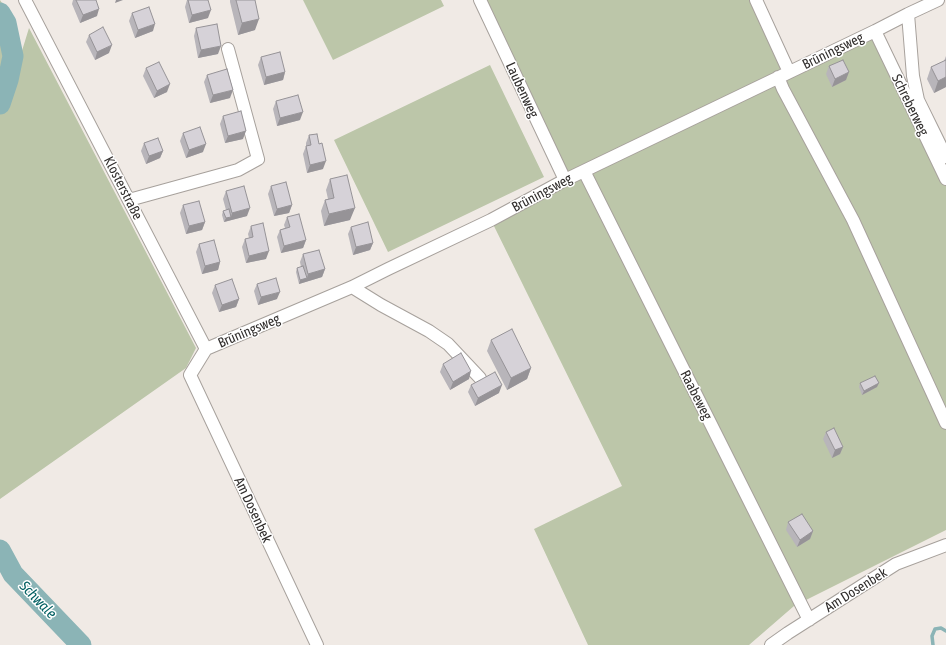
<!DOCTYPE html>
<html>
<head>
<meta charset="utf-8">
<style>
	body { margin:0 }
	canvas { display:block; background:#f0eae5 }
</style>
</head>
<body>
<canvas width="946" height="645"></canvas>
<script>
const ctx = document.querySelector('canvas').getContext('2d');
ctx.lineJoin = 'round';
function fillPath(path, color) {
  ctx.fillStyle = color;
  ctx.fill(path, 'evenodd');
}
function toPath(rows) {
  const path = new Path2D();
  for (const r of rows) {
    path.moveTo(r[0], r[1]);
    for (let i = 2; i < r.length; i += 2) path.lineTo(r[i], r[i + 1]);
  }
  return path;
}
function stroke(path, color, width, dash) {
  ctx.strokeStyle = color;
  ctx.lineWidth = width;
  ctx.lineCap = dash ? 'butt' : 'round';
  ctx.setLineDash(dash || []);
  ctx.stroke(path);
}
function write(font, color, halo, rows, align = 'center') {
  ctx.font = font + ' "Asap Condensed",sans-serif';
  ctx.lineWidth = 3;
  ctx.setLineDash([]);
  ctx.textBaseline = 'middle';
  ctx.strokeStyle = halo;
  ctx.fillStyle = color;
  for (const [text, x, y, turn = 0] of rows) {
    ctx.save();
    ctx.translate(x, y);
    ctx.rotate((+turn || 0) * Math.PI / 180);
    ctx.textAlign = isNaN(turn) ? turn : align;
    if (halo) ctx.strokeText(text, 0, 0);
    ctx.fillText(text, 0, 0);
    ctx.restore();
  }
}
fillPath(toPath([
	[0,0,6,9,21,54,29,28,196,348,186,368,0,499],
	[303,0,441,0,444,6,333,60],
	[480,0,756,0,789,72,875,31,946,179,946,530,794,606,749,645,588,645,534,529,622,486,491,220,565,180],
	[490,65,544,177,388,252,334,140]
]), '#bcc6a9');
stroke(toPath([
	[933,645,932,636,935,629,941,628,946,631]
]), '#8bb4b6', 3.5);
stroke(toPath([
	[0,13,6,23,13,56,8,80,0,104],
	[0,550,13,574,81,645]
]), '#8bb4b6', 21);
const minor = toPath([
	[25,0,206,349],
	[480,0,565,180],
	[756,0,789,72],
	[908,14,913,76,918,100,946,157],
	[875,31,946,179],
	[778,77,783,89,853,220,946,423],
	[584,171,809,620],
	[129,200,238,170,258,159,228,49],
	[352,287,381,305,429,331,448,344,480,378],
	[206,349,352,287,388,269,491,220,565,180,875,31,908,14,938,0],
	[206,349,190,375,317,645],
	[771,645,788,633,896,564,946,545]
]);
stroke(minor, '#a7a19c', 14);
stroke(minor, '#fff', 12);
fillPath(toPath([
	[73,0,96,0,97,16,80,23,72,4],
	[187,0,208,0,208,18,189,23,185,7],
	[230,0,255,0,255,30,238,35,230,2],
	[132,13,153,31,135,38,129,21],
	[196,28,218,54,198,58,194,36],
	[89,35,109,53,95,60,86,42],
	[946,56,946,87,934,93,927,79,931,67,944,61],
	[261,57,285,72,283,80,264,85,258,65],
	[829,66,846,80,832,87,826,74],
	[146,68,167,92,154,98,143,76],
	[207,75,230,98,210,103,204,82],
	[276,101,300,120,277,126,273,109],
	[223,116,243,139,225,143,220,124],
	[183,133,203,152,186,158,180,141],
	[309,135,323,169,307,173,303,154,306,146,306,143],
	[144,143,163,151,160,158,146,164,141,151],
	[330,179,350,220,324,226,321,211,325,200,328,199,326,190],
	[271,186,292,205,289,213,274,216,268,194],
	[226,191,247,216,224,222,222,215,223,211,226,210,223,199],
	[183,205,205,222,202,230,186,234,180,213],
	[287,217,306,240,303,248,281,253,277,237,280,230,285,228,284,225],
	[251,226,266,259,246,263,242,247,245,239,249,238,248,234],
	[351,227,373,243,370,250,353,255,348,234],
	[199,244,220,262,218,270,202,274,196,252],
	[303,254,325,269,322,277,299,284,296,272,297,268,301,267,300,262],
	[257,284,277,299,258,305,254,291],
	[215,285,239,299,236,307,219,312,212,293],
	[491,340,531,368,527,379,507,390,487,351],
	[443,364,469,379,450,390,440,372],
	[860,383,877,387,862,395,859,387],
	[471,385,499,393,475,406,468,392],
	[826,432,843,447,840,454,832,458,823,439],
	[788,522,813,531,810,539,797,547,786,530]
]), '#b8b5ba');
fillPath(toPath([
	[116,0,123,0,115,3],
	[99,9,97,16,80,23,83,15],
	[211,10,208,18,189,23,192,15],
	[259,19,255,30,238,35,242,23],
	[155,24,153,31,135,38,138,30],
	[112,45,109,53,95,60,97,52],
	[221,46,218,54,198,58,201,50],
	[285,72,283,80,264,85,266,77],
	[849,72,846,80,832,87,835,79],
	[946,77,946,87,934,93,938,81],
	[170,84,167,92,154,98,157,91],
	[233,90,230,98,210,103,213,95],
	[303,112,300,120,277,126,280,118],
	[246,131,243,139,225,143,228,136],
	[206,144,203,152,186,158,189,150],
	[163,151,160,158,146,164,149,156],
	[326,161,323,169,307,173,310,165],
	[292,205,289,213,274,216,277,209],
	[250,208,247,216,224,222,226,218,231,217,232,213],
	[355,208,350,220,324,226,329,214],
	[205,222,202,230,186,234,189,226],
	[306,240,303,248,281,253,284,246],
	[373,243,370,250,353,255,356,247],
	[269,251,266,259,246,263,249,256],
	[220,262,218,270,202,274,205,266],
	[325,269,322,277,299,284,300,280,307,278,308,274],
	[280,292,277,299,258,305,261,297],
	[239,299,236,307,219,312,222,305],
	[531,368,527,379,507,390,511,378],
	[471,371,469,379,450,390,453,382],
	[879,383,877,387,862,395,864,391],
	[502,385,499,393,475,406,478,398],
	[843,447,840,454,832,458,835,450],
	[813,531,810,539,797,547,800,540]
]), '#969397');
const building = toPath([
	[76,0,96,0,99,9,83,15,76,0],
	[188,0,208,0,211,10,192,15,188,0],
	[236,0,255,0,259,19,242,23,236,0],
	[149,7,155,24,138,30,132,13,149,7],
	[217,24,221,46,201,50,196,28,217,24],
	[103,27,112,45,97,52,89,35,103,27],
	[280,52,285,72,266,77,261,57,280,52],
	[843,60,849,72,835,79,829,66,843,60],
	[946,60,946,77,938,81,931,67,946,60],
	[159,62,170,84,157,91,146,68,159,62],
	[227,69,233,90,213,95,207,75,227,69],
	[298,95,303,112,280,118,276,101,298,95],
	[241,111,246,131,228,136,223,116,241,111],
	[200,127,206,144,189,150,183,133,200,127],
	[317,134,319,144,322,143,326,161,310,165,306,146,311,145,309,135,317,134],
	[158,138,163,151,149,156,144,143,158,138],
	[347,175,355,208,329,214,325,200,334,198,330,179,347,175],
	[286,182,292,205,277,209,271,186,286,182],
	[244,186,250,208,232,213,226,191,244,186],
	[199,201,205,222,189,226,183,205,199,201],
	[229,209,231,217,226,218,223,211,229,209],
	[299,214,306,240,284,246,280,230,290,227,287,217,299,214],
	[368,222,373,243,356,247,351,227,368,222],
	[263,223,269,251,249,256,245,239,253,237,251,226,263,223],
	[214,240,220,262,205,266,199,244,214,240],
	[319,250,325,269,308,274,303,254,319,250],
	[303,266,307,278,300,280,297,268,303,266],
	[276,278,280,292,261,297,257,284,276,278],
	[232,279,239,299,222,305,215,285,232,279],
	[512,329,531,368,511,378,491,340,512,329],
	[461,353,471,371,453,382,443,364,461,353],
	[495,372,502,385,478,398,471,385,495,372],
	[875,376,879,383,864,391,860,383,875,376],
	[834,428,843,447,835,450,826,432,834,428],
	[802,514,813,531,800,540,788,522,802,514]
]);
fillPath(building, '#d6d2d8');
stroke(building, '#969397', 1);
write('14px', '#312e2d', '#fff', [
	["Brüningsweg",833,51,-26],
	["Laubenweg",522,90,65],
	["Schreberweg",910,105,64],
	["Klosterstraße",123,188,63],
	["Brüningsweg",542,193,-28],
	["Brüningsweg",249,331,-23],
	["Raabeweg",696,395,63],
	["Am Dosenbek",253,510,65],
	["Am Dosenbek",856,590,-32]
]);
write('italic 15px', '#036063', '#fff', [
	["Schwale",38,600,46]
]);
</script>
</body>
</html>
